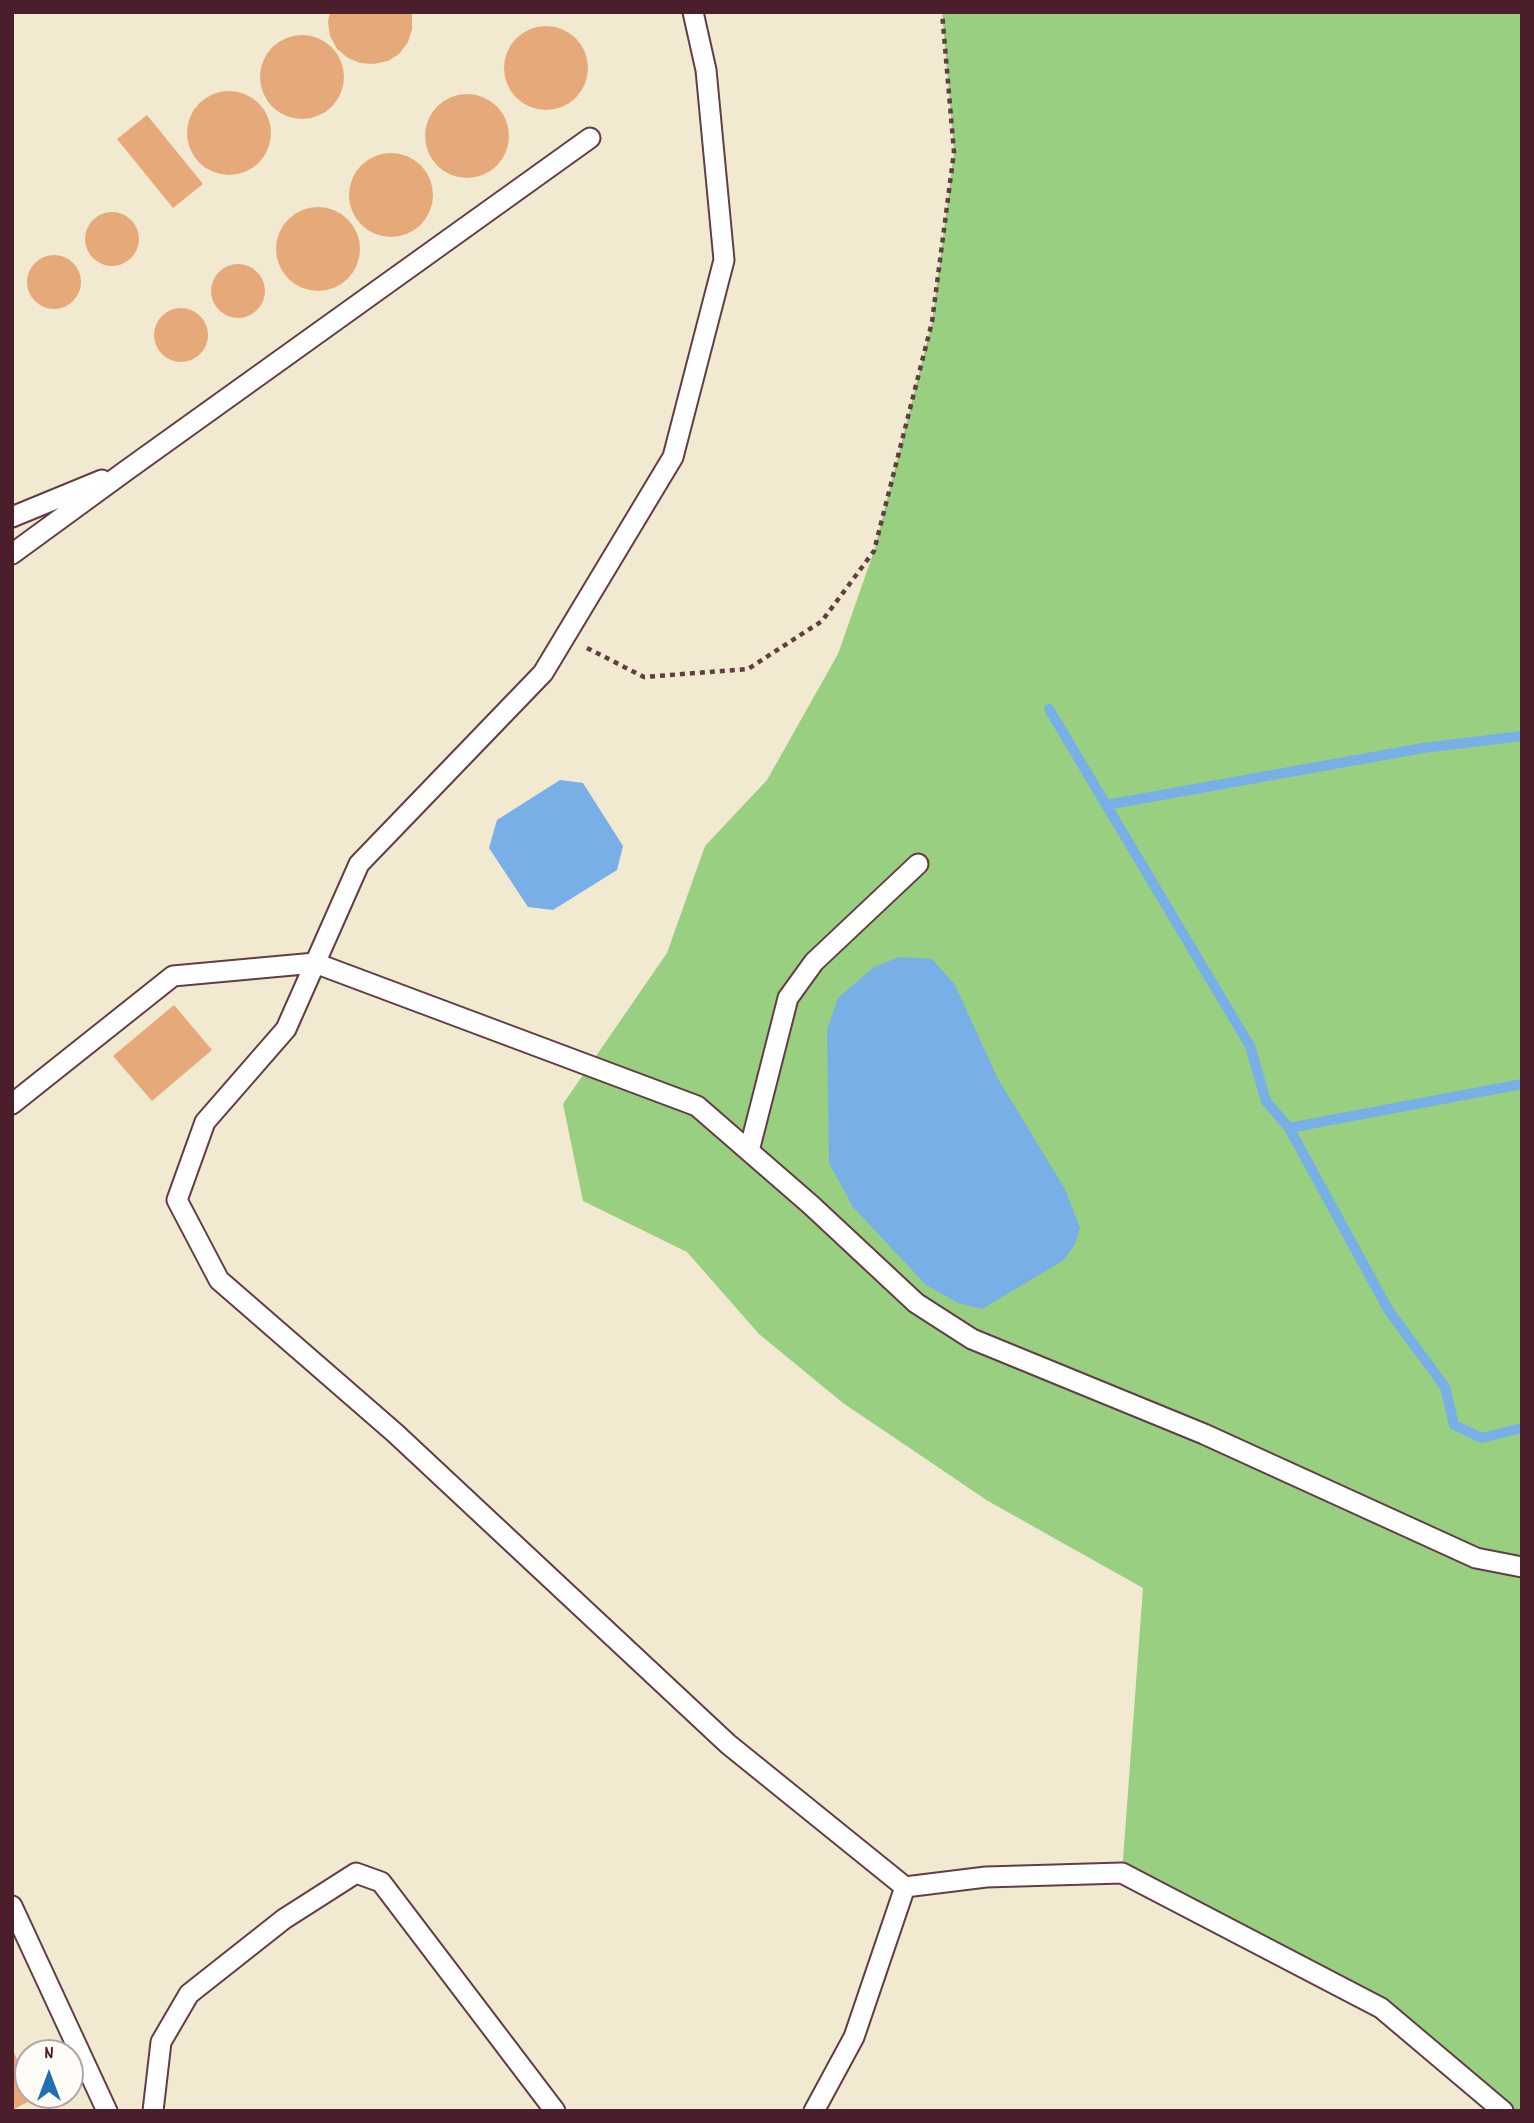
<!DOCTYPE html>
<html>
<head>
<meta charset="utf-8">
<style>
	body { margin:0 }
	#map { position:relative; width:1534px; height:2123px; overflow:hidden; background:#f2e9d1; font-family:Dekko,sans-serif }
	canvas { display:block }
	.frame { position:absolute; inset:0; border:14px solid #4a1f2b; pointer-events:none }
	.north { position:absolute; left:14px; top:2039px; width:70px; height:70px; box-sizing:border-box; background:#fdfcf7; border:2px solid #b5a4a5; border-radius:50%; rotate:0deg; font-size:19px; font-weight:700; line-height:28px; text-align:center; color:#4a1f2b }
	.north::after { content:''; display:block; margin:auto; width:24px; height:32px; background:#1f6fb2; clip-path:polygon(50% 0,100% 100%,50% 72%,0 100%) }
</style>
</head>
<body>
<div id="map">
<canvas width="1534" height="2123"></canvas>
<div class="frame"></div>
<div class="north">N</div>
</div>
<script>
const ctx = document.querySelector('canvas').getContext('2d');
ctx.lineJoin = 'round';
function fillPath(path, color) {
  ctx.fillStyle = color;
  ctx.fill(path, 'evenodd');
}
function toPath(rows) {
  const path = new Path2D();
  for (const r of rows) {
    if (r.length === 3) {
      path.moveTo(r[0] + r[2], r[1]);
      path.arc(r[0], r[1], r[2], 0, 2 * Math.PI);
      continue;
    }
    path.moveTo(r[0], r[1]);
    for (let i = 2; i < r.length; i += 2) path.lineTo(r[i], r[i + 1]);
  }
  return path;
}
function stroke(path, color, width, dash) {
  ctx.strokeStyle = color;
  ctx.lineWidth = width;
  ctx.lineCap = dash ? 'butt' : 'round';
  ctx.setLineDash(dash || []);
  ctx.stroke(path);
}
fillPath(toPath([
	[942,12,1522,12,1522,2111,1503,2111,1381,2008,1122,1873,1143,1588,988,1501,843,1403,759,1334,687,1252,583,1201,563,1104,667,953,705,846,767,780,838,654,874,551,932,322,954,152]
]), '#99cf80');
fillPath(toPath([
	[560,780,583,783,623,846,617,870,553,910,528,907,489,848,497,820],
	[899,957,932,959,955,985,998,1079,1065,1189,1080,1228,1075,1244,1064,1260,982,1309,958,1303,926,1285,853,1207,829,1163,827,1030,838,998,874,967]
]), '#78afe7');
stroke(toPath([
	[1049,709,1250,1046,1266,1101,1289,1128,1522,1084],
	[1106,805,1423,748,1522,736],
	[1289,1128,1389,1311,1445,1387,1454,1425,1482,1438,1522,1428]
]), '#78afe7', 10);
fillPath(toPath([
	[330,12,412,12,412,29,408,42,399,54,388,61,374,64,360,63,348,58,337,49,330,36,328,22],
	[546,68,42],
	[302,77,42],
	[229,133,42],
	[467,136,42],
	[147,115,203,184,173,208,117,139],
	[391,195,42],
	[318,249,42],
	[112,239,27],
	[54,282,27],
	[238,291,27],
	[181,335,27],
	[174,1005,212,1050,152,1101,113,1056],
	[12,2049,28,2081,28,2095,35,2095,36,2098,12,2110]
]), '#e6aa7a');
const service = toPath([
	[693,12,706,70,724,260,673,457,543,673,359,864,286,1029,205,1122,177,1200,219,1280,395,1433,728,1744,905,1887,986,1877,1122,1873,1381,2008,1503,2111],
	[12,517,102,480],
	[12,554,127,470,590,138],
	[12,1104,173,976,315,963,697,1106,811,1205,916,1303,972,1339,1204,1434,1476,1558,1522,1567],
	[749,1151,788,998,814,962,918,864],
	[12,1906,107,2111],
	[153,2111,161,2042,189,1994,284,1919,356,1873,381,1882,555,2111],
	[814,2111,854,2037,905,1887]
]);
stroke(service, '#633d44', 23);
stroke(toPath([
	[587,648,644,677,748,669,822,621,874,551,932,322,954,152,942,12]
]), '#633d44', 4.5, [5, 5]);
stroke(service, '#fff', 19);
</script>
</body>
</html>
